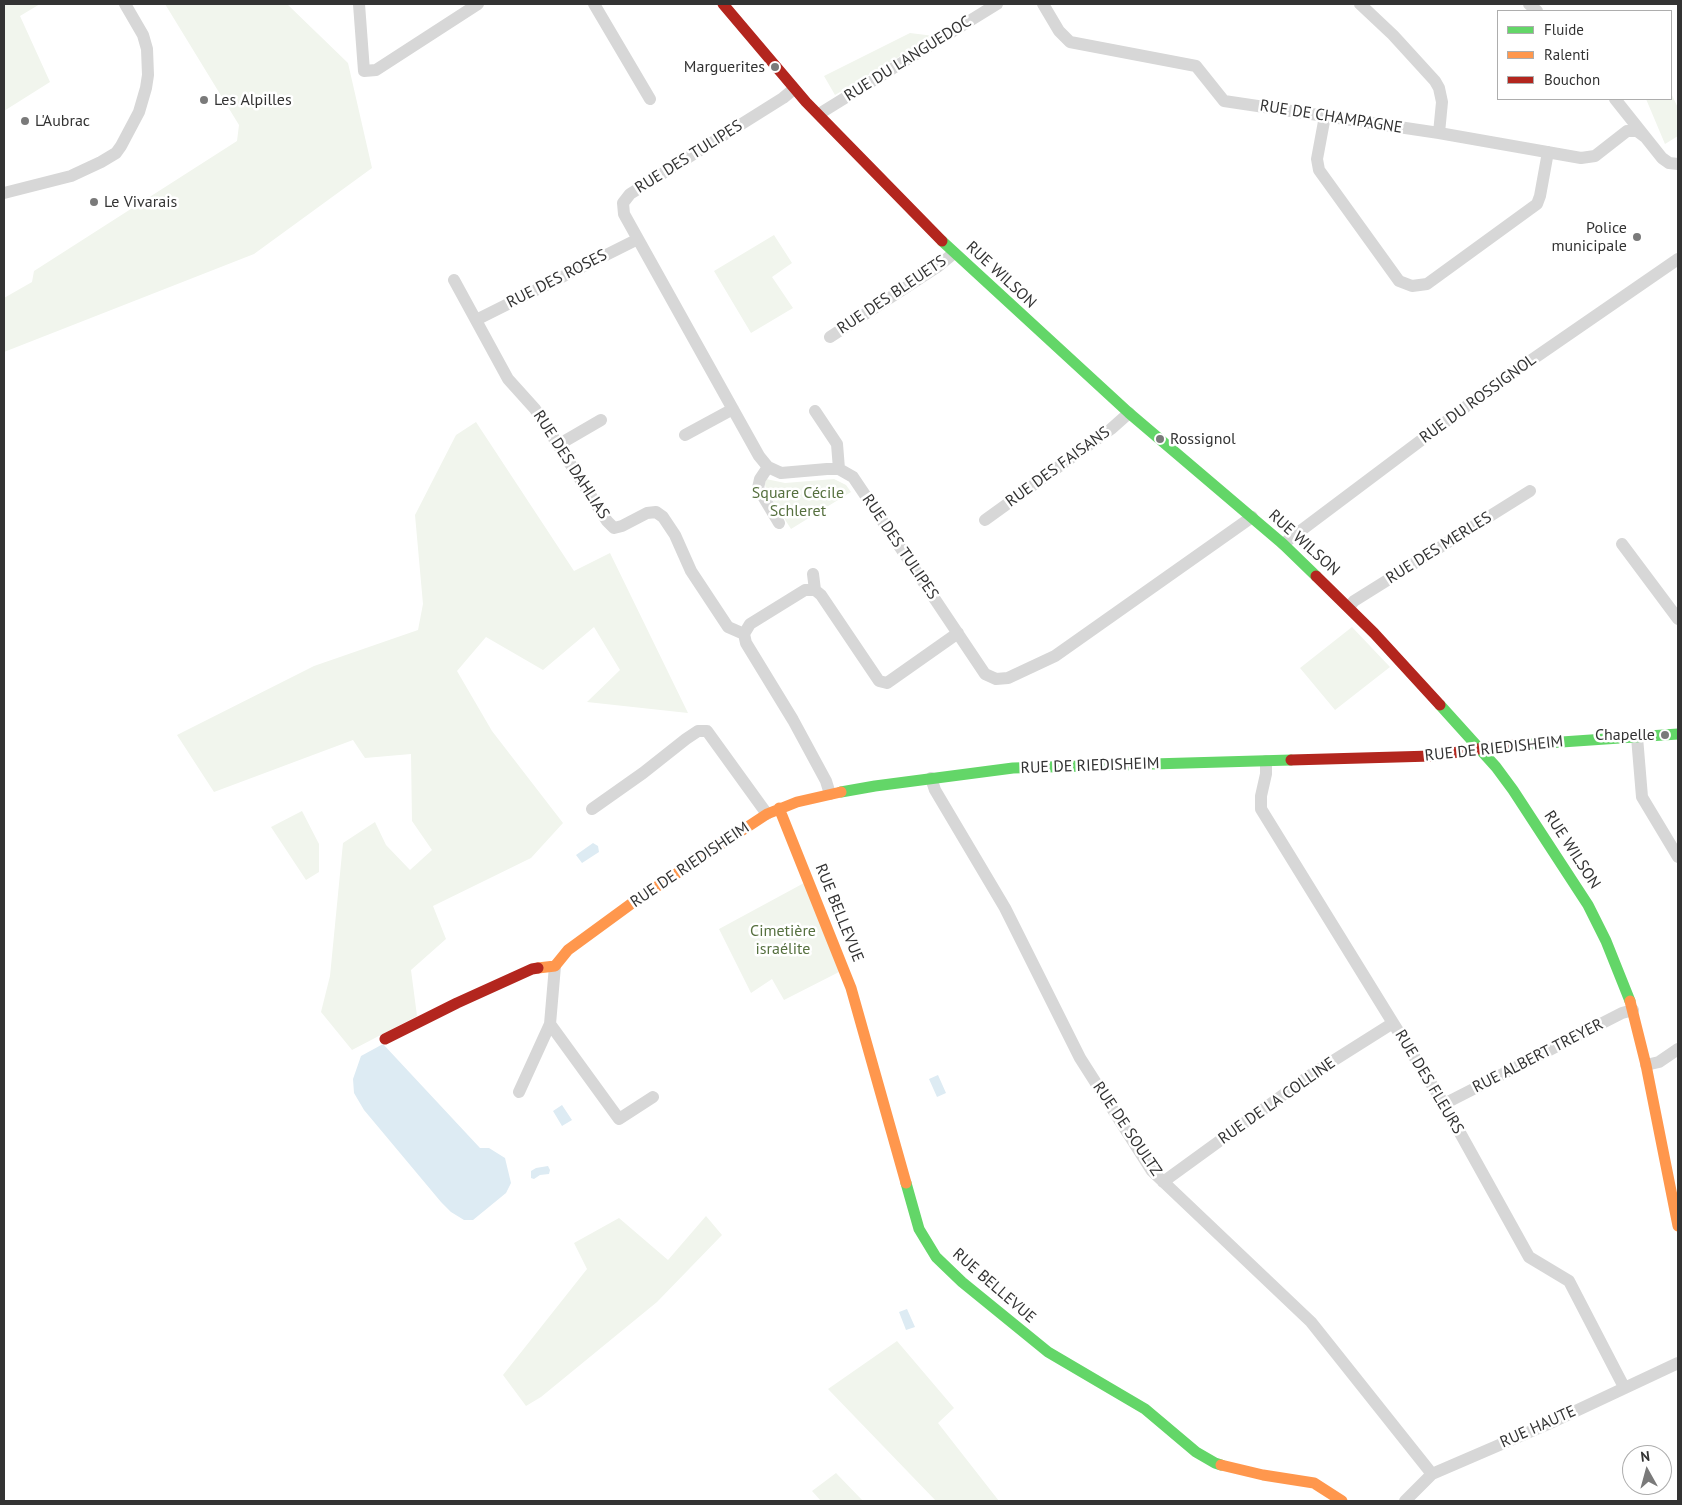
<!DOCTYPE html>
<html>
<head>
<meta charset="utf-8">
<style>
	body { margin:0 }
	#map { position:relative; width:1682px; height:1505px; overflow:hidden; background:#fff; font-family:"PT Sans",sans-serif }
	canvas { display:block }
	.frame { position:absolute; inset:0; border:5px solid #333; pointer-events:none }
	.legend { position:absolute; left:1497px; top:10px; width:175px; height:90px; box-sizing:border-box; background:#fff; border:1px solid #adadad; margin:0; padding:6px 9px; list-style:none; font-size:15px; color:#333 }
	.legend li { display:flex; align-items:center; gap:10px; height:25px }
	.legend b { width:25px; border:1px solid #adadad }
	.north { position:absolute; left:1622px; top:1445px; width:50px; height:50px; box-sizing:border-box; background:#fff; border:1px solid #adadad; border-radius:50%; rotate:353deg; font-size:14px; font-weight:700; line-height:20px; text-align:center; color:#333 }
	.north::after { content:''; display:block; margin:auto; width:18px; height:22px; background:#7a7a7a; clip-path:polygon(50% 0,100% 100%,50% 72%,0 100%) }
</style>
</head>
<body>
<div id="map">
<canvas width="1682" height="1505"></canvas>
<div class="frame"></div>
<ul class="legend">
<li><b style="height:6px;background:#63d668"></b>Fluide</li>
<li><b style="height:6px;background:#ff974d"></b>Ralenti</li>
<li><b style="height:6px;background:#b3261e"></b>Bouchon</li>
</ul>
<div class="north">N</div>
</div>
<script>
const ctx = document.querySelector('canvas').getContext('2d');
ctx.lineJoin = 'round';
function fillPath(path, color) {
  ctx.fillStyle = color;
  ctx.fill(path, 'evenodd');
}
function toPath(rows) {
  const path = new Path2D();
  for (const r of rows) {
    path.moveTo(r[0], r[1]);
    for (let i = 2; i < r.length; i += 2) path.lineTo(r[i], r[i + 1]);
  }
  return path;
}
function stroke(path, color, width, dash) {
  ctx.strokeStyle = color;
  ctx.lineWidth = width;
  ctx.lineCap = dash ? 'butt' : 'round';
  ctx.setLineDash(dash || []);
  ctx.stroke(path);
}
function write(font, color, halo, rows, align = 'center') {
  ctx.font = font + ' "PT Sans",sans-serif';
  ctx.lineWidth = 5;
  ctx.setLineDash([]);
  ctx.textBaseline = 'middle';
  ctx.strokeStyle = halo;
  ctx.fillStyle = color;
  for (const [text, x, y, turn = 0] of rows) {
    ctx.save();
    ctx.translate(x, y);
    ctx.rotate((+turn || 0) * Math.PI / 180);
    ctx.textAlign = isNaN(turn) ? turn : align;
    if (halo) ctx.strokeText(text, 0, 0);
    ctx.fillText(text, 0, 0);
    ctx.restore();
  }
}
fillPath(toPath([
	[4,4,40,4,20,16,50,82,4,111],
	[165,4,287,4,348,63,372,168,254,254,4,352,4,298,32,282,34,271,237,141,239,125],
	[910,33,934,36,835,95,824,76],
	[1671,93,1678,108,1678,136,1665,144,1646,99,1671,99],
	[774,235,792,263,772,277,793,308,751,333,714,271],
	[476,422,574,571,610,553,688,713,587,702,620,670,594,627,543,670,486,637,457,671,492,731,563,823,531,858,433,906,446,939,411,970,417,1016,352,1050,321,1012,330,976,343,843,375,822,386,845,410,870,432,850,412,821,411,754,365,758,353,740,214,792,177,735,314,666,418,630,423,604,415,515,456,435],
	[766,479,785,483,834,479,846,485,851,492,791,529,766,490,765,484],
	[1352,627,1390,667,1335,710,1300,668],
	[302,811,319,844,319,872,306,880,271,827],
	[804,883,839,972,784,1000,772,979,751,993,719,929],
	[706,1216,722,1235,657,1302,541,1397,526,1406,503,1375,587,1269,574,1243,619,1218,668,1260],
	[897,1341,954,1408,938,1423,999,1501,936,1501,828,1389],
	[836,1473,863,1501,821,1501,812,1491]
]), '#f1f5ed');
fillPath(toPath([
	[593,843,598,846,599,852,582,863,576,855],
	[383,1044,480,1148,489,1148,505,1158,511,1183,506,1193,473,1220,464,1220,451,1212,441,1202,364,1110,354,1093,353,1079,361,1056],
	[938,1075,946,1093,937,1097,929,1079],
	[562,1105,572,1120,562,1126,553,1111],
	[548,1166,550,1170,549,1174,540,1175,534,1179,531,1178,531,1171,536,1168],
	[907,1309,915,1327,906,1330,899,1312]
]), '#ddebf3');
stroke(toPath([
	[359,4,364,71,376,70,478,4],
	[594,4,650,99],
	[1043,4,1059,31,1070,42,1196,66,1224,101,1439,133,1581,158,1595,156,1627,131,1637,131,1645,137],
	[1360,4,1393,35,1435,81,1439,88,1442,102,1439,133],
	[1529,4,1537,11],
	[794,89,783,98,630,194,623,203,624,214,759,456,768,467,781,473,827,469,839,469,853,477,985,674,996,679,1008,678,1055,656,1252,517],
	[1615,99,1662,158,1669,163,1678,164],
	[819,114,997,4],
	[1325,116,1317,159,1319,170,1399,281,1412,286,1427,284,1537,204,1540,196,1548,152],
	[4,193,71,176,101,162,116,153,121,146,139,112,146,88,148,75,147,49,143,35,125,4],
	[454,280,508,379,535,409,607,521,614,528,622,526,647,513,656,512,663,517,675,535,691,571,728,627,744,634,746,643,793,720,826,781,830,794],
	[476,320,638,239],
	[830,337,937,267,954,253],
	[815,411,837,444,839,469],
	[685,435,733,409],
	[558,445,601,420],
	[768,467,760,479,758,488,779,523],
	[985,520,1111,429,1129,413],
	[1283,544,1488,390,1678,259],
	[1622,544,1678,619],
	[813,574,815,590],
	[1349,607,1354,601,1530,491],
	[744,634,750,624,805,590,815,590,821,595,879,681,887,683,958,633],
	[1637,737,1642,797,1678,857],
	[1266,761,1266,774,1261,796,1261,809,1393,1023,1444,1104,1529,1257,1569,1281,1624,1387],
	[931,778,935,790,1005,908,1080,1058,1152,1171,1311,1322,1432,1474],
	[592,809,643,773,686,739,698,731,707,731,767,814],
	[550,1024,619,1119,653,1097],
	[1646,1065,1659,1062,1678,1049],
	[519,1092,550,1024,555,966],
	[1444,1104,1622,1013,1633,1010],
	[1163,1182,1309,1076,1393,1023],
	[1405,1501,1432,1474,1548,1424,1678,1363]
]), '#d7d7d7', 12);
stroke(toPath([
	[942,241,1129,413,1283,544,1316,576],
	[1440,705,1496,767,1513,790,1588,905,1606,941,1630,1001],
	[1518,745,1678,734],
	[841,792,875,786,1013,768,1291,760],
	[906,1183,919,1229,936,1257,962,1282,1048,1352,1145,1409,1196,1452,1215,1463,1221,1465]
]), '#63d668', 11);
stroke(toPath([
	[779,808,851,988,906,1183],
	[538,968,555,966,568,950,635,901,767,814,797,802,841,792],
	[1630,1001,1646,1065,1678,1226],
	[1221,1465,1263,1475,1314,1483,1342,1501]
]), '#ff974d', 11);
stroke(toPath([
	[723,4,806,102,942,241],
	[1316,576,1374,633,1440,705],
	[1291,760,1432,756,1498,746,1518,745],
	[385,1039,457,1003,532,969,538,968]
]), '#b3261e', 11);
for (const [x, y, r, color] of [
	[775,67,5,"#7a7a7a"],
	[204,100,5,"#7a7a7a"],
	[25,121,5,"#7a7a7a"],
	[94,202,5,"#7a7a7a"],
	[1637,237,5,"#7a7a7a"],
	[1160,439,5,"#7a7a7a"],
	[1665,735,5,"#7a7a7a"]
]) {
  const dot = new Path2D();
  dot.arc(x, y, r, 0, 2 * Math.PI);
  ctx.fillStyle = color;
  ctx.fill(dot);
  stroke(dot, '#fff', 2);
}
write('16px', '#333', '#fff', [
	["RUE DU LANGUEDOC",908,59,-32],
	["RUE DE CHAMPAGNE",1331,117,9],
	["RUE DES TULIPES",689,157,-32],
	["RUE WILSON",1001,275,43],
	["RUE DES ROSES",557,279,-27],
	["RUE DES BLEUETS",892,295,-34],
	["RUE DU ROSSIGNOL",1478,399,-36],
	["RUE DES DAHLIAS",571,465,57],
	["RUE DES FAISANS",1058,467,-36],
	["RUE WILSON",1304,543,42],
	["RUE DES TULIPES",900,547,56],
	["RUE DES MERLES",1439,548,-32],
	["RUE DE RIEDISHEIM",1494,749,-6],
	["RUE DE RIEDISHEIM",1090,766,-2],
	["RUE WILSON",1572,850,57],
	["RUE DE RIEDISHEIM",690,865,-34],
	["RUE BELLEVUE",839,913,68],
	["RUE ALBERT TREYER",1538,1056,-27],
	["RUE DES FLEURS",1429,1082,59],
	["RUE DE LA COLLINE",1277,1101,-35],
	["RUE DE SOULTZ",1127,1129,56],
	["RUE BELLEVUE",994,1286,41],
	["RUE HAUTE",1538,1427,-24]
]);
write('16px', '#333', '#fff', [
	["Marguerites",765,67,"right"],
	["Les Alpilles",214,100],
	["L'Aubrac",35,121],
	["Le Vivarais",104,202],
	["Police",1627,228,"right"],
	["municipale",1627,246,"right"],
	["Rossignol",1170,439],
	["Chapelle",1655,735,"right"]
], 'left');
write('16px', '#56703f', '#fff', [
	["Square Cécile",798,493],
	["Schleret",798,511],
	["Cimetière",783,931],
	["israélite",783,949]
]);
</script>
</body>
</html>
